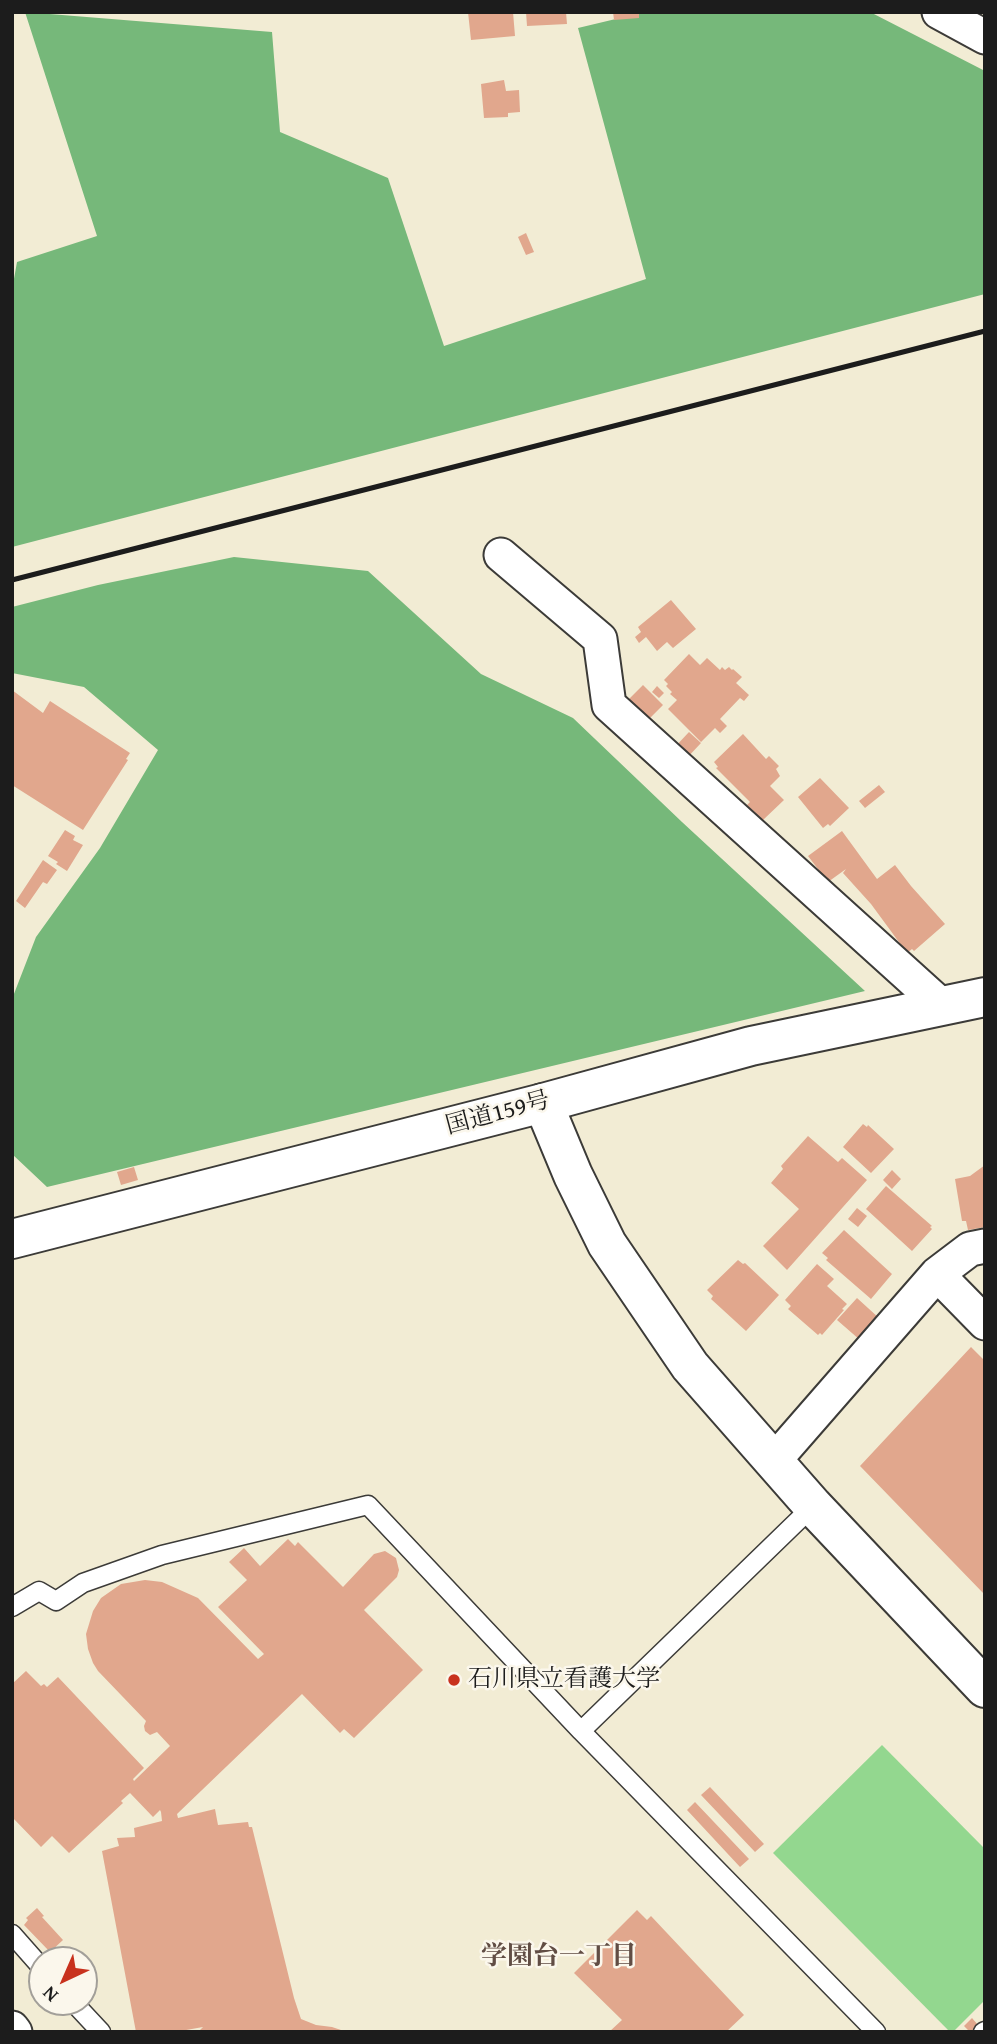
<!DOCTYPE html>
<html>
<head>
<meta charset="utf-8">
<style>
	body { margin:0 }
	#map { position:relative; width:997px; height:2044px; overflow:hidden; background:#f2ecd4; font-family:"Gentium Book Plus",serif }
	canvas { display:block }
	.frame { position:absolute; inset:0; border:14px solid #1c1c1c; pointer-events:none }
	.north { position:absolute; left:28px; top:1946px; width:70px; height:70px; box-sizing:border-box; background:#fbf7ec; border:2px solid #a29f99; border-radius:50%; rotate:224deg; font-size:19px; font-weight:700; line-height:28px; text-align:center; color:#1c1c1c }
	.north::after { content:''; display:block; margin:auto; width:24px; height:32px; background:#c8321e; clip-path:polygon(50% 0,100% 100%,50% 72%,0 100%) }
</style>
</head>
<body>
<div id="map">
<canvas width="997" height="2044"></canvas>
<div class="frame"></div>
<div class="north">N</div>
</div>
<script>
const ctx = document.querySelector('canvas').getContext('2d');
ctx.lineJoin = 'round';
function fillPath(path, color) {
  ctx.fillStyle = color;
  ctx.fill(path, 'evenodd');
}
function toPath(rows) {
  const path = new Path2D();
  for (const r of rows) {
    path.moveTo(r[0], r[1]);
    for (let i = 2; i < r.length; i += 2) path.lineTo(r[i], r[i + 1]);
  }
  return path;
}
function stroke(path, color, width, dash) {
  ctx.strokeStyle = color;
  ctx.lineWidth = width;
  ctx.lineCap = dash ? 'butt' : 'round';
  ctx.setLineDash(dash || []);
  ctx.stroke(path);
}
function write(font, color, halo, rows, align = 'center') {
  ctx.font = font + ' "Gentium Book Plus","Noto Serif JP",serif';
  ctx.lineWidth = 5;
  ctx.setLineDash([]);
  ctx.textBaseline = 'middle';
  ctx.strokeStyle = halo;
  ctx.fillStyle = color;
  for (const [text, x, y, turn = 0] of rows) {
    ctx.save();
    ctx.translate(x, y);
    ctx.rotate((+turn || 0) * Math.PI / 180);
    ctx.textAlign = isNaN(turn) ? turn : align;
    if (halo) ctx.strokeText(text, 0, 0);
    ctx.fillText(text, 0, 0);
    ctx.restore();
  }
}
fillPath(toPath([
	[882,1745,985,1849,985,2000,953,2032,950,2032,773,1853]
]), '#93d78f');
fillPath(toPath([
	[25,12,272,32,280,132,388,178,444,346,646,279,578,28,645,12,870,12,985,71,985,294,12,547,12,290,17,262,97,236],
	[234,557,368,571,481,674,573,718,682,822,865,991,47,1187,12,1154,12,999,36,937,100,848,158,750,84,687,12,673,12,607,98,585]
]), '#76b87a');
fillPath(toPath([
	[468,12,513,12,515,36,471,40],
	[526,12,566,12,567,24,527,26],
	[613,12,639,12,639,18,614,20],
	[504,80,506,91,519,90,520,112,508,113,508,117,484,118,481,84],
	[526,233,534,252,526,255,518,237],
	[671,600,696,629,673,648,667,642,657,651,646,637,639,643,635,637,641,632,638,627],
	[689,654,700,665,707,658,720,670,722,667,725,670,729,667,732,670,733,669,742,677,736,683,749,695,744,701,740,698,720,719,727,726,720,733,715,728,701,742,668,709,677,700,670,694,672,692,666,686,668,684,664,680],
	[643,685,663,705,648,720,628,700],
	[657,686,664,693,659,698,652,692],
	[12,690,43,713,50,701,130,753,126,759,128,760,83,830,12,785],
	[689,732,701,743,685,760,674,748],
	[743,734,766,759,769,756,779,766,776,769,780,776,770,786,784,800,763,820,747,805,750,802,716,768,718,767,714,762],
	[820,778,849,808,830,826,828,824,823,828,798,797],
	[879,785,885,792,865,808,859,801],
	[65,830,75,836,73,840,83,845,67,871,56,864,58,862,48,856],
	[842,831,877,879,895,865,911,886,945,924,914,951,912,949,907,953,871,904,843,873,846,869,828,882,808,856],
	[43,860,57,870,47,884,43,882,25,908,16,901],
	[863,1124,867,1127,868,1125,894,1149,871,1173,843,1147],
	[808,1136,838,1162,842,1158,867,1180,787,1270,763,1246,799,1209,771,1183,783,1169,781,1166],
	[985,1165,985,1227,968,1230,966,1221,962,1221,955,1179,970,1176],
	[134,1167,138,1180,121,1185,117,1172],
	[892,1170,901,1179,892,1189,883,1180],
	[886,1186,932,1226,930,1227,932,1229,912,1251,866,1209],
	[857,1208,867,1216,858,1227,848,1219],
	[844,1230,892,1274,871,1299,826,1260,828,1258,822,1253],
	[738,1260,743,1264,745,1263,779,1295,746,1331,711,1299,713,1296,707,1290],
	[817,1264,834,1279,827,1286,847,1304,842,1309,844,1310,822,1335,820,1333,818,1335,788,1309,791,1306,785,1300],
	[857,1298,879,1318,860,1340,837,1320],
	[971,1347,985,1361,985,1595,860,1466],
	[288,1539,295,1546,298,1542,343,1587,374,1554,385,1551,396,1558,399,1570,397,1577,364,1610,423,1670,354,1738,344,1729,340,1733,302,1694,177,1814,178,1818,215,1809,218,1825,248,1822,249,1827,252,1827,294,1998,301,2019,316,2025,332,2027,347,2032,198,2032,203,2027,175,2032,136,2032,102,1851,119,1846,117,1838,135,1837,134,1828,162,1821,161,1812,160,1810,153,1817,130,1793,121,1801,123,1803,69,1853,52,1836,41,1847,12,1817,12,1684,26,1671,41,1686,44,1684,47,1687,58,1677,144,1768,133,1779,134,1781,170,1746,157,1732,150,1735,145,1731,144,1726,146,1721,98,1671,93,1663,88,1649,86,1634,93,1611,101,1598,121,1584,145,1580,162,1582,198,1598,258,1659,264,1654,218,1607,247,1580,229,1562,244,1548,260,1566],
	[710,1787,764,1844,755,1852,701,1795],
	[695,1802,749,1859,740,1867,687,1810],
	[37,1908,44,1916,42,1917,63,1940,50,1952,24,1925,28,1920,26,1918],
	[637,1910,647,1920,651,1916,744,2015,726,2032,609,2032,622,2020,574,1973],
	[972,2018,978,2025,970,2032,964,2026]
]), '#e1a78d');
const service = toPath([
	[813,1506,581,1731,876,2032],
	[12,1607,39,1591,56,1601,83,1583,162,1555,368,1505,581,1731],
	[12,1934,42,1968],
	[73,2002,101,2032],
	[983,2032,985,2031]
]);
const minor = toPath([
	[939,12,985,37],
	[501,555,600,639,609,705,942,1006],
	[937,1274,985,1323],
	[773,1462,937,1274,970,1249,985,1246],
	[12,2028,15,2032]
]);
const tertiary = toPath([
	[543,1103,573,1175,607,1244,690,1366,813,1506,985,1688]
]);
const trunk = toPath([
	[12,1239,543,1103,751,1046,985,997]
]);
stroke(service, '#3c3b38', 21);
stroke(minor, '#3c3b38', 37);
stroke(tertiary, '#3c3b38', 42);
stroke(trunk, '#3c3b38', 42);
stroke(service, '#fff', 18);
stroke(minor, '#fff', 33);
stroke(tertiary, '#fff', 38);
stroke(trunk, '#fff', 38);
stroke(toPath([
	[12,580,985,331]
]), '#1c1c1c', 5);
for (const [x, y, r, color] of [
	[454,1680,7,"#c8321e"]
]) {
  const dot = new Path2D();
  dot.arc(x, y, r, 0, 2 * Math.PI);
  ctx.fillStyle = color;
  ctx.fill(dot);
  stroke(dot, '#fbf7ec', 2.5);
}
write('24px', '#1c1c1c', '#fbf7ec', [
	["国道159号",498,1114,-15]
]);
write('24px', '#1c1c1c', '#fbf7ec', [
	["石川県立看護大学",468,1680]
], 'left');
write('bold 26px', '#614d44', '#fbf7ec', [
	["学園台一丁目",559,1957]
]);
</script>
</body>
</html>
